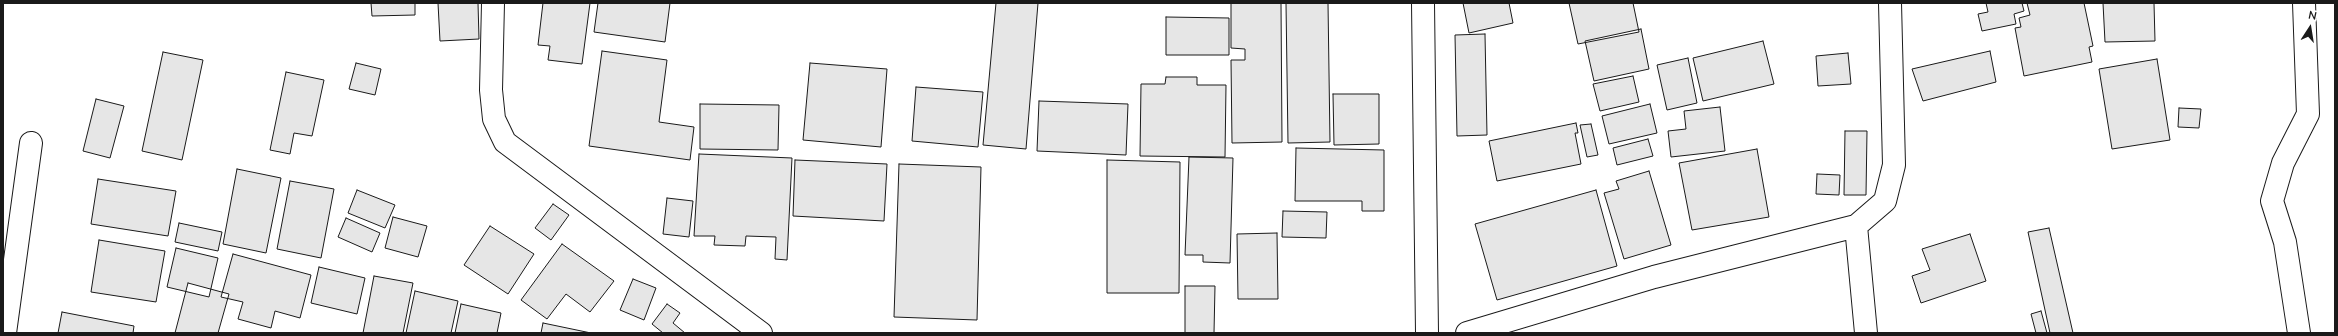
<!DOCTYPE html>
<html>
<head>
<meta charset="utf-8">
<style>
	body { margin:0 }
	#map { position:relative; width:2338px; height:336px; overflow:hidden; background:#fff; font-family:"Nunito Sans",sans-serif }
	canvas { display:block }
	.frame { position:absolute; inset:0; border:4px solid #1a1a1a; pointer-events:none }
	.north { position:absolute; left:2290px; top:8px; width:40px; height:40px; -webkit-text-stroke:3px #fff; paint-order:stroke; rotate:12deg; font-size:11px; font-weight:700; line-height:16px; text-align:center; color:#1a1a1a }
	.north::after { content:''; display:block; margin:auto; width:14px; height:18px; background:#1a1a1a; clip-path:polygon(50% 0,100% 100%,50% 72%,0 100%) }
</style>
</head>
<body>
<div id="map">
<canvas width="2338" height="336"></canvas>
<div class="frame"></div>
<div class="north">N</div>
</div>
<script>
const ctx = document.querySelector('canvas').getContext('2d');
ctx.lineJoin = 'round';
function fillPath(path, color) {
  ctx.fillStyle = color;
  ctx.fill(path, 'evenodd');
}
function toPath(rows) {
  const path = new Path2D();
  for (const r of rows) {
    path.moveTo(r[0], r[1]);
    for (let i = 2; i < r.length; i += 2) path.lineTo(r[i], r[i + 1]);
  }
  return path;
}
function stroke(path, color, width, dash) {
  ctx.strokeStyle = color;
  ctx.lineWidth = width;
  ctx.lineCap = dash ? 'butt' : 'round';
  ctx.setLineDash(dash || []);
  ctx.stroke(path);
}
const building = toPath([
	[371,3,415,3,415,15,372,16,371,3],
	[438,3,478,3,479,39,440,41,438,3],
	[543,3,590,3,582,64,548,60,550,46,538,45,543,3],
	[598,3,670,3,665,42,594,32,598,3],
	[996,3,1038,3,1026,149,983,145,996,3],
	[1231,3,1281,3,1282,142,1232,143,1231,60,1245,60,1245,49,1231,48,1231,3],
	[1286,3,1328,3,1330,142,1288,143,1286,3],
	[1463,3,1509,3,1513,23,1469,33,1463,3],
	[1569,3,1633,3,1639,32,1578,44,1569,3],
	[1986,3,2022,3,2024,11,2014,14,2016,24,1982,31,1978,14,1988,12,1986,3],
	[2027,3,2084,3,2093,46,2089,47,2092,62,2024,76,2015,28,2021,27,2019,18,2030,15,2027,3],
	[2103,3,2154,3,2155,41,2105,42,2103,3],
	[1166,17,1229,18,1229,55,1166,55,1166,17],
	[1641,29,1649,69,1594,81,1585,41,1641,29],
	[1485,34,1487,135,1457,136,1455,35,1485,34],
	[1763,41,1774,84,1703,101,1693,58,1763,41],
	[602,51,667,60,659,122,694,127,690,160,589,146,602,51],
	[1990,51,1996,82,1923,101,1912,69,1990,51],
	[163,52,203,60,182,160,142,151,163,52],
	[1848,53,1851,84,1818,86,1816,56,1848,53],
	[1688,58,1697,103,1667,110,1657,65,1688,58],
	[2157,59,2170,140,2112,149,2099,69,2157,59],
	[356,63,381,69,375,95,349,89,356,63],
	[810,63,887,69,881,147,803,140,810,63],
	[286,72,324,80,312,136,294,133,290,154,270,150,286,72],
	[1633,76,1639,102,1600,111,1593,84,1633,76],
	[1166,77,1197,77,1197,85,1226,85,1225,157,1140,156,1141,84,1165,84,1166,77],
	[916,87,983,92,978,147,912,141,916,87],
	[1333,94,1379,94,1379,144,1334,145,1333,94],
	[96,99,124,106,110,158,83,151,96,99],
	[1039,101,1128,104,1126,155,1037,151,1039,101],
	[700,104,779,105,778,150,700,149,700,104],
	[1650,104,1657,133,1609,144,1602,116,1650,104],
	[1720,107,1725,151,1671,157,1668,131,1686,129,1684,111,1720,107],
	[2179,108,2201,109,2199,128,2178,127,2179,108],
	[1576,123,1578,133,1575,133,1581,164,1497,181,1489,141,1576,123],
	[1591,124,1598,155,1587,157,1580,125,1591,124],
	[1845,131,1867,131,1866,195,1844,195,1845,131],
	[1648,139,1653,156,1617,165,1613,148,1648,139],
	[1296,148,1384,150,1384,211,1362,211,1362,201,1295,201,1296,148],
	[1757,149,1769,217,1692,230,1679,163,1757,149],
	[699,154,792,158,787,260,775,259,776,237,746,236,745,246,714,245,715,236,694,236,699,154],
	[1189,157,1233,158,1230,263,1203,262,1203,255,1185,255,1189,157],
	[795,160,887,164,884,221,793,216,795,160],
	[1107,160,1180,162,1179,293,1107,293,1107,160],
	[899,164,981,167,977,320,894,317,899,164],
	[237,169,281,178,266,253,223,244,237,169],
	[1649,171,1671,245,1624,259,1604,193,1619,189,1616,181,1649,171],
	[1817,174,1840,175,1839,195,1816,194,1817,174],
	[98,179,176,191,168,236,91,224,98,179],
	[290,181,334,189,321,258,277,249,290,181],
	[357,190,395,205,385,228,348,213,357,190],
	[1596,190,1617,266,1497,300,1475,224,1596,190],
	[667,198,693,201,689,237,663,234,667,198],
	[553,204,569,215,551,240,535,228,553,204],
	[1283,211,1327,212,1326,238,1282,237,1283,211],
	[393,217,427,226,418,257,385,248,393,217],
	[346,218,380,233,372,252,338,237,346,218],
	[179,223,222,232,218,251,175,242,179,223],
	[490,226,534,254,508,294,464,265,490,226],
	[2049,228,2073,333,2050,333,2028,232,2049,228],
	[1277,233,1278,299,1238,299,1237,234,1277,233],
	[1970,234,1986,281,1921,303,1912,276,1930,270,1922,249,1970,234],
	[99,240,165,251,156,302,91,292,99,240],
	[562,244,614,281,590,312,566,294,547,319,521,300,562,244],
	[176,248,218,258,209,297,167,287,176,248],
	[233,254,311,275,300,318,275,311,271,328,238,319,243,302,221,297,233,254],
	[319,267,365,278,357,314,311,303,319,267],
	[374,276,413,283,403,333,363,333,374,276],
	[633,279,656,288,644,320,620,310,633,279],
	[188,283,229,294,218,333,175,333,188,283],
	[1185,286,1215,286,1214,333,1185,333,1185,286],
	[415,291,458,301,451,333,406,333,415,291],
	[461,304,501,313,497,333,455,333,461,304],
	[667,304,680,313,673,323,685,333,663,333,652,324,667,304],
	[2041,311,2047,333,2036,333,2031,314,2041,311],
	[62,312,134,326,133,333,58,333,62,312],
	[543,323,591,333,541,333,543,323]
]);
fillPath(building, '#e6e6e6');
stroke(building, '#1a1a1a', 1);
const minor = toPath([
	[493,3,491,90,494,119,505,142,761,333],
	[1423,3,1427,333],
	[1856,226,1866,333],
	[5,333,31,143],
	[1467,333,1654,277,1856,226,1885,201,1894,165,1890,3],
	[2299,333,2285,242,2272,201,2283,163,2308,114,2304,3]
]);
stroke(minor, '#1a1a1a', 24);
stroke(minor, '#fff', 22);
</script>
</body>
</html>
